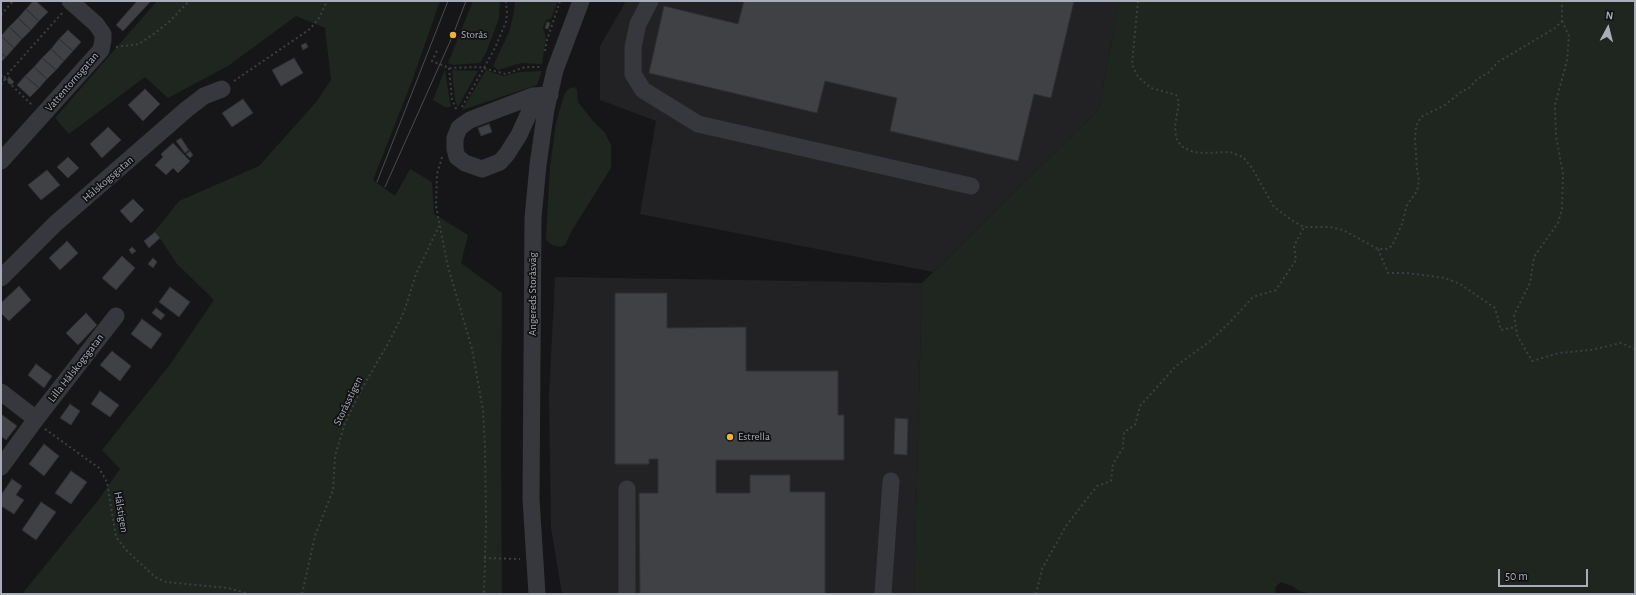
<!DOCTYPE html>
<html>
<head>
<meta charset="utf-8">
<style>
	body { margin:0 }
	#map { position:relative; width:1636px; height:595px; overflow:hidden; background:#161618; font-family:"Alegreya Sans",sans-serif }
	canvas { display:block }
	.frame { position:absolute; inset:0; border:2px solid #a8adb8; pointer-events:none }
	.north { position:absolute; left:1588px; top:8px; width:40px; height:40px; -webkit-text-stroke:3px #111113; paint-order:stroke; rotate:7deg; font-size:11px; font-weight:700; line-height:16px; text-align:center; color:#a8adb8 }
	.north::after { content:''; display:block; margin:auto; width:14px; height:18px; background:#a8adb8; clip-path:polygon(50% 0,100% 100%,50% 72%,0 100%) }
	.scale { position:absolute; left:1498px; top:569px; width:90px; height:18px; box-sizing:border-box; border:2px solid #a8adb8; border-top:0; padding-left:5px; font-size:12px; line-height:14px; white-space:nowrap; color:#a8adb8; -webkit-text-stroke:3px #111113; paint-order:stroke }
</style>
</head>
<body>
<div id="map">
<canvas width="1636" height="595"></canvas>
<div class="frame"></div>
<div class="north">N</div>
<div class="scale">50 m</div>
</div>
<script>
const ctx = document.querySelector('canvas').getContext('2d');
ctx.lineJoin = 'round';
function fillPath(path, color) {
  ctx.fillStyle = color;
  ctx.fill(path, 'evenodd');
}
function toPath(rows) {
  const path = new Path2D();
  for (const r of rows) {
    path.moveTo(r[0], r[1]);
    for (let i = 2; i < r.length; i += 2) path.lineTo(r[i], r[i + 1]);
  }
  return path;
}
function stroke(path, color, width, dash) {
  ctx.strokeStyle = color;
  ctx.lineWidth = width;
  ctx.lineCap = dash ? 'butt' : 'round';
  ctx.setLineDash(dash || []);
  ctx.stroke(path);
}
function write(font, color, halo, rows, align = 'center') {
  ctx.font = font + ' "Alegreya Sans",sans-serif';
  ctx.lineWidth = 3.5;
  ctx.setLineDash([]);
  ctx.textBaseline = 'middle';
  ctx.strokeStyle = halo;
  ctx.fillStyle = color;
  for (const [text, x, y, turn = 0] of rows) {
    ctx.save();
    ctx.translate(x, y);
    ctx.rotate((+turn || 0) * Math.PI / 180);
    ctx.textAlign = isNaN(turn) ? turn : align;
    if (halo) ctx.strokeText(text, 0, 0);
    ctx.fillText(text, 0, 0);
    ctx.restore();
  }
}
fillPath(toPath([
	[626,1,1119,1,1099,109,933,272,640,214,656,121,600,100,600,46],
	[555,277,922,283,914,594,562,594,551,528,549,395]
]), '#222225');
fillPath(toPath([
	[157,1,440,1,412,81,373,180,395,196,410,169,432,182,434,214,468,235,461,263,502,293,501,449,502,594,22,594,99,499,120,469,102,450,171,363,214,300,177,264,155,231,179,201,259,166,317,101,331,80,325,28,296,16,228,66,168,98,145,77,69,134,55,118],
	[473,1,500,1,499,18,486,53,480,63,453,65,448,63],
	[515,1,558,1,551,19,546,20,543,28,546,38,542,64,521,63,498,70,493,66,509,32,514,12],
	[1119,1,1635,1,1635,594,1312,594,1299,591,1292,586,1281,582,1276,586,1275,594,914,594,922,283,1099,109],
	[445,69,448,90,451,107,445,107,433,100],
	[452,70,478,71,458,107,455,100],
	[486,70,503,76,520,72,542,71,537,85,462,110],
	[574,87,577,90,578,102,593,121,605,133,611,145,611,168,571,232,565,245,561,247,552,245,546,240,550,166,556,123,564,95,568,89]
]), '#1e261f');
const building = toPath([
	[33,1,36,1,48,12,39,21,26,9,33,1],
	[137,1,151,1,123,31,116,25,137,1],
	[744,1,1074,1,1051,98,1034,94,1018,161,890,131,897,98,825,81,817,113,649,73,664,6,738,24,744,1],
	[26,9,39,21,31,30,18,18,26,9],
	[18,18,31,30,22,39,9,27,18,18],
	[547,22,550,23,548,29,545,28,547,22],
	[9,27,22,39,14,48,1,36,9,27],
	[68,30,81,42,73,51,59,39,68,30],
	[1,36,14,48,6,57,1,53,1,36],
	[59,39,73,51,64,61,51,49,59,39],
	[306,43,308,47,303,50,301,45,306,43],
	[51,49,64,61,56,70,42,58,51,49],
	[1,53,6,57,1,62,1,53],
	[42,58,56,70,47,79,34,67,42,58],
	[294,58,303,73,281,86,272,70,294,58],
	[34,67,47,79,39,88,25,76,34,67],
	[25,76,39,88,30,97,17,85,25,76],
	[9,77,14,82,11,85,7,80,9,77],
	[145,89,160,104,143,121,128,105,145,89],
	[243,99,253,113,232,127,222,113,243,99],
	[489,124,492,132,481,136,478,128,489,124],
	[108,127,121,140,102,158,90,144,108,127],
	[181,138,189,150,185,153,176,141,181,138],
	[173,143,190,161,178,173,173,168,166,175,155,165,163,157,161,154,173,143],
	[190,151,193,155,190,158,186,154,190,151],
	[68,157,79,168,68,178,57,167,68,157],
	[47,170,60,185,41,200,28,185,47,170],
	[133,199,144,210,131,223,120,211,133,199],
	[155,232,160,238,149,248,144,241,155,232],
	[67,241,78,253,60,270,49,258,67,241],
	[132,247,136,251,132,254,129,250,132,247],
	[122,256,135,268,116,290,102,278,122,256],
	[153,258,157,262,153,268,148,264,153,258],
	[19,286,31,300,9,321,1,313,1,303,19,286],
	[170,287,190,302,179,317,159,302,170,287],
	[615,293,667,293,667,328,746,327,746,371,838,371,838,415,844,415,844,460,716,460,716,493,750,493,750,475,790,475,790,492,825,492,825,594,640,594,639,493,658,493,658,459,649,459,649,464,615,464,615,293],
	[156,308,165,315,161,320,152,313,156,308],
	[86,313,97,325,78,345,66,333,86,313],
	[142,319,162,334,151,349,131,334,142,319],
	[112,351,131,366,120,381,100,365,112,351],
	[36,364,52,376,44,388,28,375,36,364],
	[100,391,119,405,110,417,91,404,100,391],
	[70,404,80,411,71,425,60,418,70,404],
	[1,414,17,426,6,440,1,436,1,414],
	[895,418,908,419,907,455,894,454,895,418],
	[44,444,59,456,44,476,29,464,44,444],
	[71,471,87,482,71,504,55,493,71,471],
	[12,479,22,486,16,495,24,500,14,514,1,506,1,495,12,479],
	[41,502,56,512,36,540,22,530,41,502]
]);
fillPath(building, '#404145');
stroke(building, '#303034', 1);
stroke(toPath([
	[1138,1,1132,64,1138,77,1151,88,1176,95,1179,102,1175,126,1176,138,1181,146,1193,152,1204,153,1230,152,1243,157,1252,168,1274,207,1293,221,1304,227,1330,227,1343,230,1378,249,1386,249,1392,246,1402,224,1407,205,1417,191,1419,180,1417,170,1415,138,1416,126,1421,117,1445,105,1461,92,1469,88,1477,79,1488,73,1498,62,1555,28,1562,21,1562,1],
	[1,15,13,1],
	[1562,21,1569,36,1567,60,1555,105,1556,136,1563,174,1562,209,1558,223,1534,257,1530,283,1514,315,1517,335,1532,361,1559,353,1591,350,1621,343,1635,349],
	[116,47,139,44,155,33,170,21,189,1],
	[437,51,432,61,449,68,479,67,506,74,525,67,541,67],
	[545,51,547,40,560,1],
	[449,68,452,99,457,111],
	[1,75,32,105],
	[4,78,63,12],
	[234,81,310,29,319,18,327,1],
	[1,85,5,79],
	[462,107,495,48,506,22,507,13,506,1],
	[442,157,437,174,436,206,447,263,472,349,483,410,485,447,486,522,484,594],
	[1378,249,1388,273,1407,273,1445,278,1460,284,1495,308,1501,330,1516,327],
	[45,429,99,468,107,482,116,537,126,550,155,577,166,582,228,588,249,594],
	[484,558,520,559],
	[302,594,315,536,333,490,335,456,345,423,360,392,390,340,404,312,416,274,439,226],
	[1036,594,1042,569,1066,526,1097,486,1111,481,1113,464,1123,448,1124,432,1135,425,1140,406,1176,366,1209,342,1231,321,1253,297,1276,290,1296,260,1294,246,1304,227]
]), '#3d3f44', 2, [2, 3]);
stroke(toPath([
	[650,1,638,24,633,47,633,74,643,90,698,124,971,186],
	[533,96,529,113,519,135,507,154,500,162,482,169,465,163,457,157,455,149,455,138,459,128,464,124,470,120,533,96,550,95],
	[1,161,101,50,103,40,103,34,96,24,70,1],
	[1,278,55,224,187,109,204,96,222,89],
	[1,392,36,419],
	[1,467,36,419,116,316],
	[627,489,627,594],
	[537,594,531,499,533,218,538,165,546,109,555,70,581,1],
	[883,594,891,481]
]), '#37383d', 17);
stroke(toPath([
	[377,182,448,1],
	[385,187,453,35,466,1]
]), '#4a4c52', 1);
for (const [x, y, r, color] of [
	[453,35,4,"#f2b134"],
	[730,437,4,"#f2b134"]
]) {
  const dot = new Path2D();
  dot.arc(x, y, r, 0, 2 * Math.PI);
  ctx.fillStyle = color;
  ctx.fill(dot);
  stroke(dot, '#111113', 1.5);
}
write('11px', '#a8adb8', '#111113', [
	["Storås",461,35],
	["Estrella",738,437]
], 'left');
write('11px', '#a8adb8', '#111113', [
	["Vattentornsgatan",72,82,-49],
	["Hålskogsgatan",108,179,-41],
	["Angereds Storåsväg",533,294,-90],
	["Lilla Hålskogsgatan",76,368,-52],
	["Storåsstigen",348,401,-64],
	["Hålstigen",121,512,80]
]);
</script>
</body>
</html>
